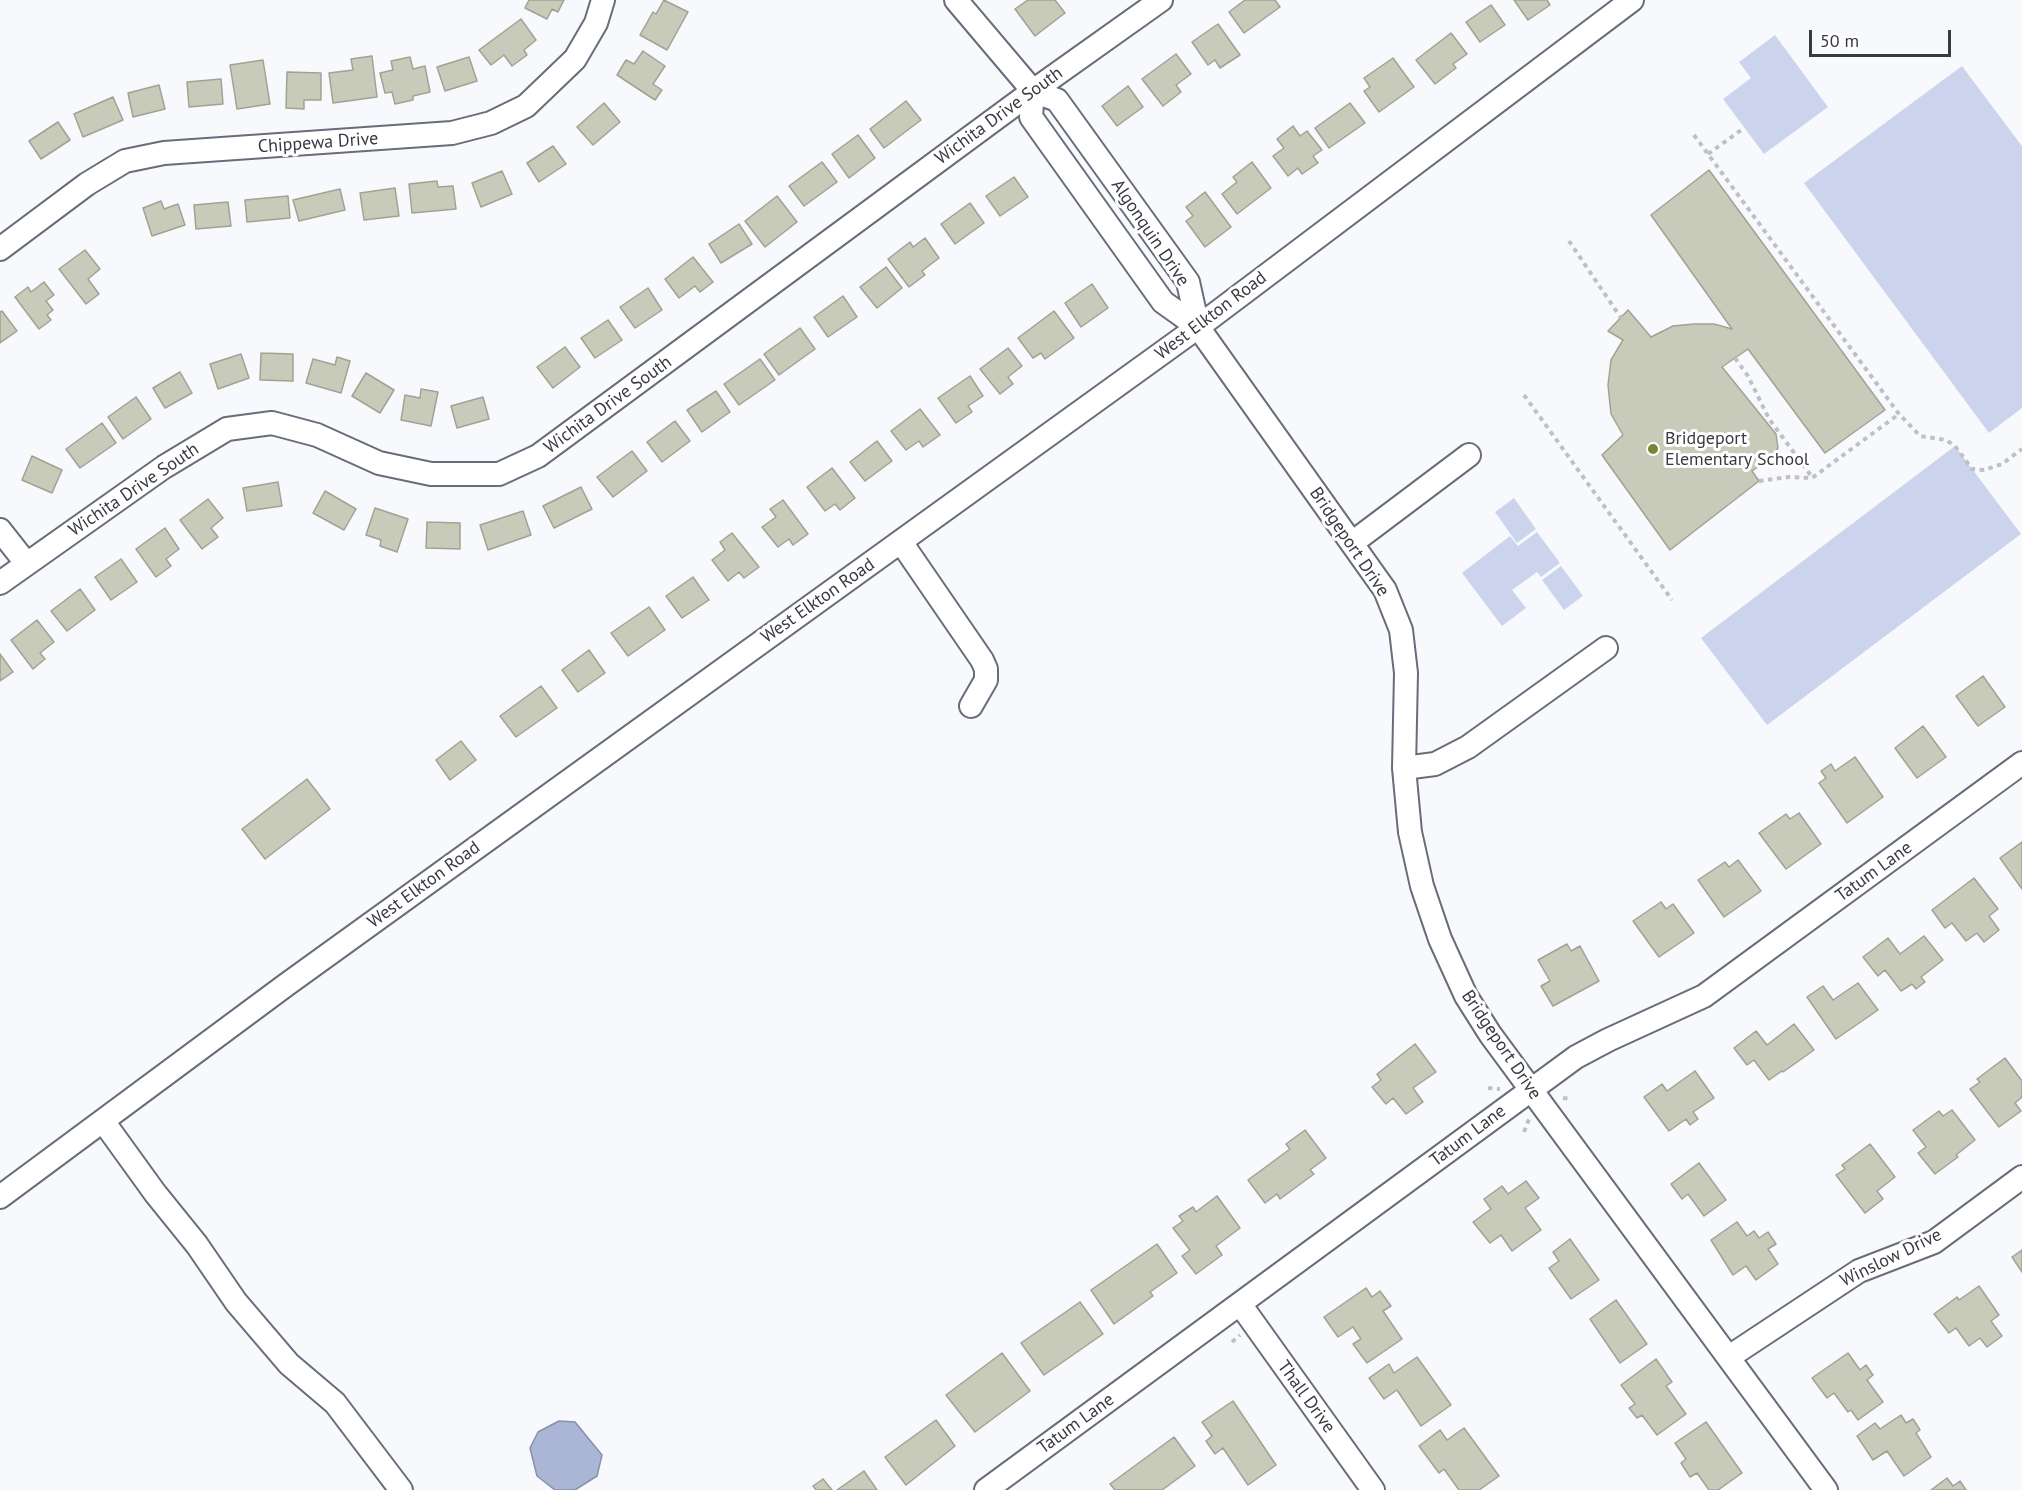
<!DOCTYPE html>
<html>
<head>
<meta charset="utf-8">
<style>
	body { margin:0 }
	#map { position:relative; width:2022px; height:1490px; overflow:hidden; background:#f8f9fc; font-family:"PT Sans",sans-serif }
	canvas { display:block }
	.scale { position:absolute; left:1809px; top:30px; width:142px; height:27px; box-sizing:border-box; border:3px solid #383a41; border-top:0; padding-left:8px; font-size:18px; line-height:21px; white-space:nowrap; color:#383a41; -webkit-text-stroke:4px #fff; paint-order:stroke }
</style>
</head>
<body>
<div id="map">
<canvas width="2022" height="1490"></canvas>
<div class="scale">50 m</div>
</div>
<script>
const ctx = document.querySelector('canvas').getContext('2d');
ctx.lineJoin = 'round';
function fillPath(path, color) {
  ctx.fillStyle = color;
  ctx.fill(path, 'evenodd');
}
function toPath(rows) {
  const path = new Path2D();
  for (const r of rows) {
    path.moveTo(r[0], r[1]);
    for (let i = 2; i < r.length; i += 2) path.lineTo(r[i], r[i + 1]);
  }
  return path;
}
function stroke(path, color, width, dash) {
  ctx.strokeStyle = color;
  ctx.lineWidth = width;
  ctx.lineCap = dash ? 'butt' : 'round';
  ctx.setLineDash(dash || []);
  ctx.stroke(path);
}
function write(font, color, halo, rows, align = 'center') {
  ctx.font = font + ' "PT Sans",sans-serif';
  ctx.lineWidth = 6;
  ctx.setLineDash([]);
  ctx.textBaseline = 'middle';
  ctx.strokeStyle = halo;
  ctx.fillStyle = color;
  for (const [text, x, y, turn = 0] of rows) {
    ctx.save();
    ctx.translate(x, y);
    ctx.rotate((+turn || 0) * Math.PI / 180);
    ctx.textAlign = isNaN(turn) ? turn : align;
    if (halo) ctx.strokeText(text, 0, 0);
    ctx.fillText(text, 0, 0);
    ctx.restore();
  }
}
fillPath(toPath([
	[1775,35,1828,107,1764,154,1723,99,1751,78,1739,62],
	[1962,66,2022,146,2022,408,1989,433,1804,183],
	[1955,446,2021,534,1767,725,1701,638],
	[1514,498,1536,529,1517,543,1495,512],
	[1537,532,1560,563,1541,577,1537,572,1512,590,1526,608,1502,626,1462,573,1510,536,1518,546],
	[1561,566,1583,596,1564,610,1542,580]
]), '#ccd4ed');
const water = toPath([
	[559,1421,575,1422,602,1455,597,1476,575,1490,555,1490,537,1476,530,1448,538,1432,559,1421]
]);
fillPath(water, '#abb5d5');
stroke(water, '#8890a9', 1.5);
const building = toPath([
	[529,0,564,0,558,12,552,9,547,19,525,8,529,0],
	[664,0,688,12,667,50,640,35,653,12,656,14,664,0],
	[1028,0,1055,0,1065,13,1035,36,1015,9,1028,0],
	[1245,0,1275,0,1280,7,1244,33,1229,12,1245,0],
	[1514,0,1547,0,1550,5,1528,20,1514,0],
	[1491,5,1505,25,1480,42,1466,22,1491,5],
	[521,19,536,40,524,50,527,55,512,66,504,55,491,65,479,50,521,19],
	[1218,24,1240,55,1220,68,1215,60,1208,65,1192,42,1218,24],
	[1451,33,1467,54,1453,64,1456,68,1435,84,1416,60,1451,33],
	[643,51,665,66,653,84,662,90,655,100,617,75,626,60,634,64,643,51],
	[1176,54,1191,74,1176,85,1181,92,1163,106,1142,79,1176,54],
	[372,56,377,97,333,103,329,73,353,70,351,59,372,56],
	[410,57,413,69,425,66,430,92,413,96,413,100,395,104,392,92,385,93,380,73,393,70,391,61,410,57],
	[469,57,477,81,445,91,437,67,469,57],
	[1393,58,1414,87,1379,112,1364,91,1370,87,1364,78,1393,58],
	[263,60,270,104,237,109,230,65,263,60],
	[287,72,321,73,321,100,304,100,304,109,286,108,287,72],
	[221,79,223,104,189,107,187,82,221,79],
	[159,85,165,109,133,117,128,93,159,85],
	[1128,86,1143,107,1117,126,1102,106,1128,86],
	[113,97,123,120,83,137,74,114,113,97],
	[906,101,921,120,884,148,870,129,906,101],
	[604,103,620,122,593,145,577,127,604,103],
	[1350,103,1365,123,1329,148,1315,128,1350,103],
	[58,122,70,140,41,159,29,141,58,122],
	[1293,126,1300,136,1307,131,1322,150,1313,156,1318,163,1302,174,1298,168,1288,176,1273,156,1284,148,1277,139,1293,126],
	[858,135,875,158,849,178,832,154,858,135],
	[553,146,566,164,539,182,527,163,553,146],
	[822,162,837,182,804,206,789,186,822,162],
	[1252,162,1271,188,1237,214,1222,194,1237,182,1233,177,1252,162],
	[1709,170,1885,410,1825,453,1748,349,1722,367,1776,434,1778,448,1771,457,1752,471,1759,481,1670,550,1602,455,1623,435,1611,414,1608,385,1611,360,1623,340,1608,331,1628,310,1651,337,1673,326,1694,324,1714,324,1732,329,1651,215,1709,170],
	[502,171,512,194,481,207,472,183,502,171],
	[1014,177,1028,197,1000,216,986,196,1014,177],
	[437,181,438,187,453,186,456,209,412,213,409,184,437,181],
	[395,188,399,216,364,220,360,193,395,188],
	[340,189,345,210,299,221,293,200,340,189],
	[1205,192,1231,227,1205,247,1186,221,1193,216,1186,207,1205,192],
	[288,196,290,218,247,222,245,200,288,196],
	[777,196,797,222,765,247,745,221,777,196],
	[161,201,164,209,178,204,185,225,152,236,143,208,161,201],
	[228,202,231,226,196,229,194,205,228,202],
	[970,203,984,223,955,244,941,224,970,203],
	[739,224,752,244,721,263,709,244,739,224],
	[925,238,939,258,922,271,925,275,909,287,888,259,910,242,913,247,925,238],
	[85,250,100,269,88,279,99,294,86,304,59,269,85,250],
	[693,257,713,282,700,292,695,286,679,298,665,279,693,257],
	[886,267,902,288,877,308,860,287,886,267],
	[44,282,54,295,46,301,53,310,47,315,51,320,39,329,15,297,28,287,31,292,44,282],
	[1092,284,1108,308,1081,327,1065,303,1092,284],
	[648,288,662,310,635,328,620,307,648,288],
	[843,296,857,317,828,337,814,317,843,296],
	[2,311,17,331,0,343,0,312,2,311],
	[1054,311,1074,338,1045,359,1041,353,1033,358,1018,338,1054,311],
	[608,320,622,340,595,358,581,338,608,320],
	[800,328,815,349,779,375,764,354,800,328],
	[565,347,580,367,553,388,537,367,565,347],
	[1008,348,1022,366,1008,377,1013,384,1000,394,980,369,1008,348],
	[261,353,293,354,293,381,260,380,261,353],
	[241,354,249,378,218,389,210,364,241,354],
	[337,357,350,361,341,393,306,383,313,359,335,365,337,357],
	[760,359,775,380,739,405,724,384,760,359],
	[180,372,192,393,165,408,153,388,180,372],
	[366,373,394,390,380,413,352,396,366,373],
	[970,376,983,396,968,406,972,412,956,423,938,398,970,376],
	[421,389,438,392,431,426,401,420,405,395,420,398,421,389],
	[716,391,730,412,702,432,687,410,716,391],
	[136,397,151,419,123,439,108,417,136,397],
	[483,397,489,419,457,428,451,406,483,397],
	[920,409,940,435,923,447,919,441,906,450,891,431,920,409],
	[675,421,690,441,662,462,647,442,675,421],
	[102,423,116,443,80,468,66,449,102,423],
	[877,441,892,461,865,481,850,462,877,441],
	[632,451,647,471,613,497,597,477,632,451],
	[32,456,62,470,52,493,22,480,32,456],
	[832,468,855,498,840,510,835,504,825,511,807,487,832,468],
	[278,482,282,506,247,511,243,488,278,482],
	[581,487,592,509,554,528,543,506,581,487],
	[325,491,356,509,344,530,313,513,325,491],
	[208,499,223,518,211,528,218,537,202,549,180,520,208,499],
	[783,500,808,534,793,545,789,539,778,547,762,527,776,517,770,509,783,500],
	[375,508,408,519,397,552,380,546,381,540,366,535,375,508],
	[523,511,531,535,488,550,480,525,523,511],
	[427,522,460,523,460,549,426,548,427,522],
	[165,528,179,549,166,559,171,566,156,577,136,549,165,528],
	[732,533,759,567,744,578,739,572,728,581,712,560,725,550,720,542,732,533],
	[121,559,137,582,111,600,95,577,121,559],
	[693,577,709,600,682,618,666,596,693,577],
	[80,589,95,610,67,631,51,611,80,589],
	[649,607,665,630,628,656,611,633,649,607],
	[37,620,54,642,40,653,45,659,33,669,11,640,37,620],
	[589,650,605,673,578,692,562,670,589,650],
	[0,654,13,672,0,681,0,654],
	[1983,676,2005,707,1978,726,1956,696,1983,676],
	[541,686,557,708,516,737,500,716,541,686],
	[1923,726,1946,757,1917,778,1895,748,1923,726],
	[461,741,476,760,450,780,436,760,461,741],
	[1855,757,1883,797,1847,823,1819,783,1826,778,1821,771,1831,764,1835,771,1855,757],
	[307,779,330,809,265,859,242,829,307,779],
	[1799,813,1821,844,1786,869,1759,833,1786,814,1790,819,1799,813],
	[2022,842,2022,889,2000,858,2022,842],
	[1738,860,1761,891,1724,917,1698,880,1725,862,1729,867,1738,860],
	[1974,878,1998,909,1989,916,1999,930,1984,942,1977,933,1966,941,1952,923,1945,928,1932,910,1974,878],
	[1661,902,1666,909,1673,904,1694,933,1659,957,1633,921,1661,902],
	[1924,936,1943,960,1921,977,1925,982,1916,989,1912,984,1901,991,1885,970,1878,976,1863,957,1888,938,1900,954,1924,936],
	[1567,944,1571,951,1580,946,1599,981,1553,1006,1541,986,1550,981,1538,960,1567,944],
	[1858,983,1878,1010,1836,1039,1807,997,1823,986,1833,1000,1858,983],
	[1794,1024,1814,1050,1783,1072,1782,1071,1769,1080,1754,1060,1747,1065,1734,1048,1756,1031,1767,1045,1794,1024],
	[1415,1044,1436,1072,1413,1088,1423,1102,1406,1114,1393,1098,1386,1104,1372,1087,1381,1080,1377,1074,1415,1044],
	[2005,1058,2022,1081,2022,1097,2015,1103,2021,1111,1999,1127,1970,1089,1980,1082,1977,1079,2005,1058],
	[1695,1071,1714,1098,1693,1112,1698,1119,1690,1125,1686,1119,1669,1131,1644,1097,1662,1084,1667,1091,1695,1071],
	[1952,1110,1975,1140,1956,1155,1958,1157,1935,1174,1918,1153,1926,1147,1913,1130,1939,1111,1943,1116,1952,1110],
	[1305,1130,1326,1158,1310,1170,1314,1174,1280,1199,1277,1194,1265,1203,1248,1180,1290,1149,1286,1144,1305,1130],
	[1870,1144,1895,1177,1877,1191,1883,1199,1865,1213,1836,1175,1845,1169,1842,1165,1870,1144],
	[1699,1163,1726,1200,1704,1216,1688,1194,1682,1199,1671,1184,1699,1163],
	[1526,1181,1539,1198,1525,1208,1541,1230,1512,1251,1501,1235,1490,1243,1473,1222,1491,1209,1484,1199,1502,1186,1508,1194,1526,1181],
	[1217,1196,1240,1228,1216,1246,1222,1255,1196,1274,1182,1256,1190,1250,1173,1228,1183,1221,1179,1216,1193,1207,1196,1212,1217,1196],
	[1737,1222,1747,1236,1754,1231,1759,1238,1768,1232,1776,1244,1768,1249,1778,1264,1756,1280,1746,1266,1733,1275,1711,1240,1737,1222],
	[1570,1239,1599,1280,1571,1299,1549,1268,1559,1261,1553,1252,1570,1239],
	[1157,1244,1177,1273,1150,1292,1153,1296,1114,1324,1091,1290,1157,1244],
	[2022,1250,2022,1272,2012,1257,2022,1250],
	[1979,1286,1999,1315,1991,1321,2002,1336,1987,1347,1980,1338,1969,1346,1956,1328,1949,1333,1934,1314,1957,1297,1959,1300,1979,1286],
	[1366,1288,1372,1297,1380,1291,1391,1306,1383,1311,1402,1339,1367,1363,1353,1344,1361,1339,1353,1327,1338,1337,1324,1317,1366,1288],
	[1616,1300,1647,1344,1620,1363,1590,1319,1616,1300],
	[1080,1302,1103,1334,1044,1375,1021,1343,1080,1302],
	[1002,1353,1030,1391,975,1432,946,1395,1002,1353],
	[1848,1353,1860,1370,1866,1365,1873,1375,1867,1380,1883,1402,1858,1420,1851,1410,1848,1412,1834,1393,1827,1398,1812,1378,1848,1353],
	[1417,1357,1451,1405,1421,1426,1397,1390,1384,1399,1369,1378,1389,1364,1394,1373,1417,1357],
	[1656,1359,1672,1382,1666,1386,1686,1414,1657,1435,1642,1415,1637,1418,1629,1408,1635,1404,1621,1385,1656,1359],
	[1233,1401,1276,1465,1248,1485,1223,1448,1215,1454,1206,1441,1212,1436,1202,1422,1233,1401],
	[1901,1415,1906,1423,1913,1419,1920,1430,1916,1433,1931,1457,1904,1476,1887,1451,1873,1460,1857,1436,1875,1423,1880,1429,1901,1415],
	[936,1420,955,1446,906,1485,885,1457,936,1420],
	[1706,1422,1742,1473,1718,1490,1709,1490,1697,1473,1690,1477,1681,1463,1686,1459,1675,1443,1706,1422],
	[1464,1428,1499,1476,1479,1490,1459,1490,1444,1469,1439,1473,1419,1446,1440,1430,1447,1440,1464,1428],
	[1174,1437,1195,1466,1162,1490,1115,1490,1110,1484,1174,1437],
	[864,1471,877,1490,837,1490,864,1471],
	[1947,1478,1953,1486,1960,1481,1966,1490,1931,1490,1947,1478],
	[823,1479,832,1490,816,1490,813,1486,823,1479]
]);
fillPath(building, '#c8cbb9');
stroke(building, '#a0a393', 1.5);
const minor = toPath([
	[956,0,1033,91,1057,100,1188,282,1198,327],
	[1033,91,1031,117,1163,302,1198,327,1385,590,1401,630,1406,673,1404,768,1410,832,1422,886,1440,939,1466,996,1490,1034,1826,1490],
	[0,249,87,184,125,161,164,153,452,133,491,123,526,106,575,59,596,23,603,0],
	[0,530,26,563],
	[901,542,982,660,986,669,986,680,971,706],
	[1352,543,1469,455],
	[0,583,164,467,227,429,272,423,317,435,379,463,431,474,499,474,538,456,1033,91,1161,0],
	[1404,768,1435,764,1468,747,1606,648],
	[103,1121,155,1193,197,1245,236,1302,289,1364,335,1403,401,1490],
	[0,1197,286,985,1198,327,1632,0],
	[1240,1304,1373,1490],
	[1729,1357,1859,1271,1934,1242,2022,1177],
	[986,1490,1576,1057,1608,1040,1704,996,2022,763]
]);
stroke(minor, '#686c7b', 26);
stroke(toPath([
	[1694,135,1899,414,1920,436,1946,440,1955,446,1972,469,1984,470,2002,464,2022,449],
	[1708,154,1744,128],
	[1569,241,1621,318],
	[1735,358,1748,376,1769,419,1812,477],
	[1524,395,1672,600],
	[1759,481,1789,477,1812,478,1899,414],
	[1488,1088,1500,1089],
	[1563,1098,1571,1099],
	[1524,1132,1529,1119],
	[1232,1342,1240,1335]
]), '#bec0c4', 4, [4.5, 4.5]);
stroke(minor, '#fff', 22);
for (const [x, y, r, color] of [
	[1653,449,6,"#7b8431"]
]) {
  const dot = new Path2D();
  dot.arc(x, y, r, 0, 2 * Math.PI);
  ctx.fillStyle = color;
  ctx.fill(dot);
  stroke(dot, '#fff', 2);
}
write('18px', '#383a41', '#fff', [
	["Wichita Drive South",999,116,-36],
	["Chippewa Drive",318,143,-4],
	["Algonquin Drive",1150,233,56],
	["West Elkton Road",1211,316,-37],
	["Wichita Drive South",608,405,-36],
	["Wichita Drive South",134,490,-34],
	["Bridgeport Drive",1349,542,56],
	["West Elkton Road",818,601,-35],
	["Tatum Lane",1874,872,-36],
	["West Elkton Road",424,885,-36],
	["Bridgeport Drive",1501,1045,56],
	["Tatum Lane",1468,1136,-37],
	["Winslow Drive",1891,1258,-26],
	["Thall Drive",1306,1397,54],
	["Tatum Lane",1076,1424,-36]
]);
write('18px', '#383a41', '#fff', [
	["Bridgeport",1665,439],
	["Elementary School",1665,460]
], 'left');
</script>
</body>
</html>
